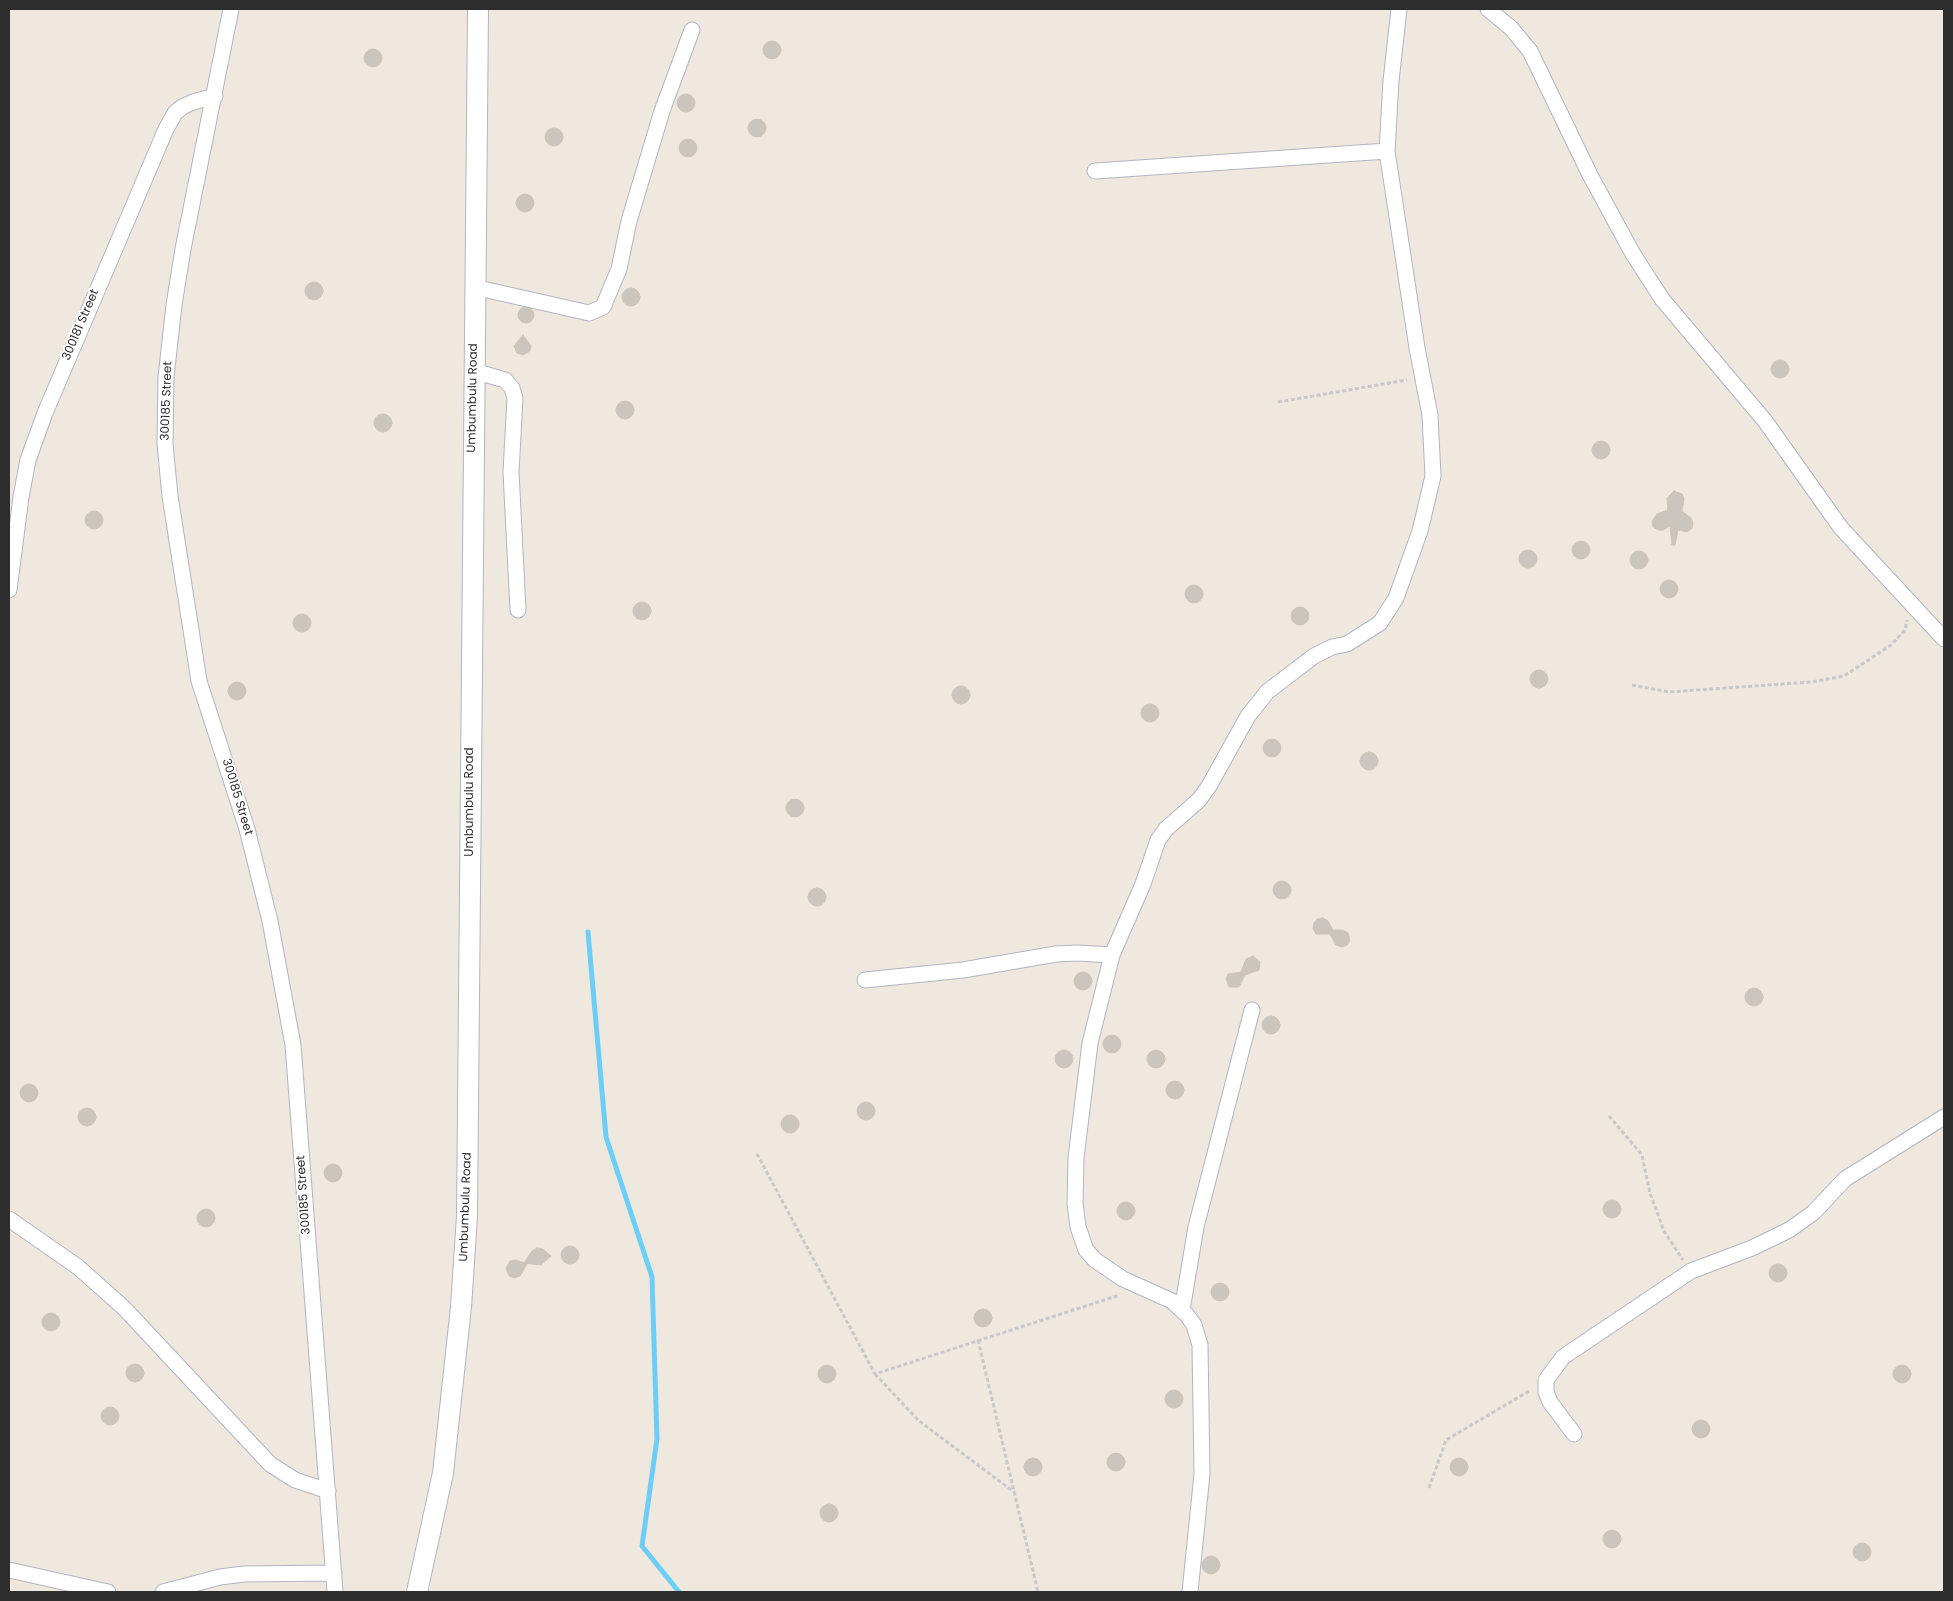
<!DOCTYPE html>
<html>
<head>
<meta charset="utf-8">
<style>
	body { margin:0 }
	#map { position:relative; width:1953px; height:1601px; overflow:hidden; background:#efe8de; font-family:Poppins,sans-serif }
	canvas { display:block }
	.frame { position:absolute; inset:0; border:10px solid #2d2d2d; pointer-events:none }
</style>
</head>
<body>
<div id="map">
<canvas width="1953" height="1601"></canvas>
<div class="frame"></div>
</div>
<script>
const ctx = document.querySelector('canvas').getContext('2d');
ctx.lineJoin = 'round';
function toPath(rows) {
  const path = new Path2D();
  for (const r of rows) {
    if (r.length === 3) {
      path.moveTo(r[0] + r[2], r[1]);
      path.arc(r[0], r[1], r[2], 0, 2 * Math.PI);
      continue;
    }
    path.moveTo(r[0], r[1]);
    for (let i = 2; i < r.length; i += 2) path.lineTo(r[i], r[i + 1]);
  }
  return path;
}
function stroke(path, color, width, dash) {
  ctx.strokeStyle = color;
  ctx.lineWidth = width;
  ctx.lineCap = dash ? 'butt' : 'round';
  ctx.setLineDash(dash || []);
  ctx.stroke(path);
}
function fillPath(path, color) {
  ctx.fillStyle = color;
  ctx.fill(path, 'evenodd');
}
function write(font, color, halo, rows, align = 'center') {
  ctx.font = font + ' Poppins,sans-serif';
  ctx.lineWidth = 4;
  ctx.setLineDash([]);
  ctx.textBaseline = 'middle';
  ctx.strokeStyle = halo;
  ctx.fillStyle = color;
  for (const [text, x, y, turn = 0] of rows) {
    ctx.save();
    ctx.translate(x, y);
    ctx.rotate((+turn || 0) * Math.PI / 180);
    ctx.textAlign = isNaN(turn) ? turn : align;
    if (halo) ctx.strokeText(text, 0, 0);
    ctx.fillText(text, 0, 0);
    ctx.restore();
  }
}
stroke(toPath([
	[588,932,606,1137,652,1277,657,1439,642,1546,679,1592]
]), '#6ccef7', 5);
const building = toPath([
	[772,50,9],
	[373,58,9],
	[686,103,9],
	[757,128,9],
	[554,137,9],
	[688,148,9],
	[525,203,9],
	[314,291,9],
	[631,297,9],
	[526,315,8],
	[523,335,531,346,530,351,523,355,517,353,514,346,523,335],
	[1780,369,9],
	[625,410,9],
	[383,423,9],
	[1601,450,9],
	[1674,491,1682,494,1684,499,1682,511,1691,518,1693,523,1692,528,1687,532,1678,530,1675,545,1672,545,1670,526,1663,530,1658,530,1653,527,1652,521,1657,514,1668,510,1667,498,1674,491],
	[94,520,9],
	[1581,550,9],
	[1528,559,9],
	[1639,560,9],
	[1669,589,9],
	[1194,594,9],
	[642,611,9],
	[1300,616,9],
	[302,623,9],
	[1539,679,9],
	[237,691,9],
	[961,695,9],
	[1150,713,9],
	[1272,748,9],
	[1369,761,9],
	[795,808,9],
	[1282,890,9],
	[817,897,9],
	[1323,918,1328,921,1333,930,1343,930,1348,933,1350,941,1347,945,1342,947,1336,945,1330,934,1316,934,1313,929,1314,923,1317,919,1323,918],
	[1253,956,1260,962,1259,970,1245,975,1239,987,1229,987,1226,979,1228,974,1241,972,1246,959,1253,956],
	[1083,981,9],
	[1754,997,9],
	[1271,1025,9],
	[1112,1044,9],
	[1156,1059,9],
	[1064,1059,9],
	[1175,1090,9],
	[29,1093,9],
	[866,1111,9],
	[87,1117,9],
	[790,1124,9],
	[333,1173,9],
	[1612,1209,9],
	[1126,1211,9],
	[206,1218,9],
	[570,1255,9],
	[537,1248,543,1249,551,1256,541,1265,524,1263,532,1251,537,1248],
	[516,1260,527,1264,520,1276,514,1278,509,1276,506,1268,510,1261,516,1260],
	[1778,1273,9],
	[1220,1292,9],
	[983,1318,9],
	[51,1322,9],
	[135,1373,9],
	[1902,1374,9],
	[827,1374,9],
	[1174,1399,9],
	[110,1416,9],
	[1701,1429,9],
	[1116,1462,9],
	[1459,1467,9],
	[1033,1467,9],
	[829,1513,9],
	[1612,1539,9],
	[1862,1552,9],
	[1211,1565,9]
]);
fillPath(building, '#cbc6bd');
stroke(building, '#cbc4b7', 1);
const street = toPath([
	[231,9,183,249,174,305,166,377,165,444,170,496,199,681,247,829,270,921,293,1045,335,1592],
	[1488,9,1511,28,1530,51,1590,175,1633,254,1662,299,1765,421,1841,528,1944,639],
	[1095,171,1387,151],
	[474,287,589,313,603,307,619,269,629,221,662,111,692,30],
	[474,371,505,380,512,388,515,398,511,472,518,610],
	[9,590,21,497,28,460,45,413,166,129,175,113,182,107,193,102,215,96],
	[865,980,963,970,1056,954,1077,953,1112,955],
	[9,1219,78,1267,124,1308,270,1464,295,1480,328,1491],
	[1182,1310,1196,1227,1252,1010],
	[1574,1434,1550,1402,1546,1392,1546,1380,1563,1357,1691,1271,1752,1248,1789,1230,1813,1213,1845,1179,1944,1117],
	[9,1570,108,1592],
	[163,1592,220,1577,244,1574,334,1573],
	[1190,1592,1202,1474,1200,1345,1194,1325,1187,1315,1172,1301,1123,1279,1095,1260,1086,1250,1078,1227,1075,1203,1076,1158,1090,1043,1112,955,1143,884,1158,840,1166,829,1199,800,1209,786,1248,716,1267,692,1314,656,1332,647,1347,644,1380,623,1396,598,1420,531,1433,476,1430,415,1417,348,1387,151,1391,81,1399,9]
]);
const secondary = toPath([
	[417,1592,443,1473,461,1307,467,1216,478,9]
]);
stroke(street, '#b2b4c1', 17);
stroke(secondary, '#b2b4c1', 22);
stroke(toPath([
	[1278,402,1407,380],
	[1632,685,1669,692,1811,682,1844,676,1891,645,1905,630,1907,620],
	[1609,1116,1642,1155,1650,1193,1664,1231,1683,1260],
	[757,1154,875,1374,1120,1295],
	[978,1340,1038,1592],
	[875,1374,919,1421,1014,1492],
	[1429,1488,1446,1440,1531,1390]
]), '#c8c8c8', 3, [4, 2.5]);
stroke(street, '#fff', 15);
stroke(secondary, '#fff', 20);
write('12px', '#2d2d2d', '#fff', [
	["300181 Street",81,325,-67],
	["Umbumbulu Road",473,398,-89],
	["300185 Street",167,401,-88],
	["300185 Street",237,797,73],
	["Umbumbulu Road",470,802,-90],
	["300185 Street",304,1195,-94],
	["Umbumbulu Road",466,1207,-88]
]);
</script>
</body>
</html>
